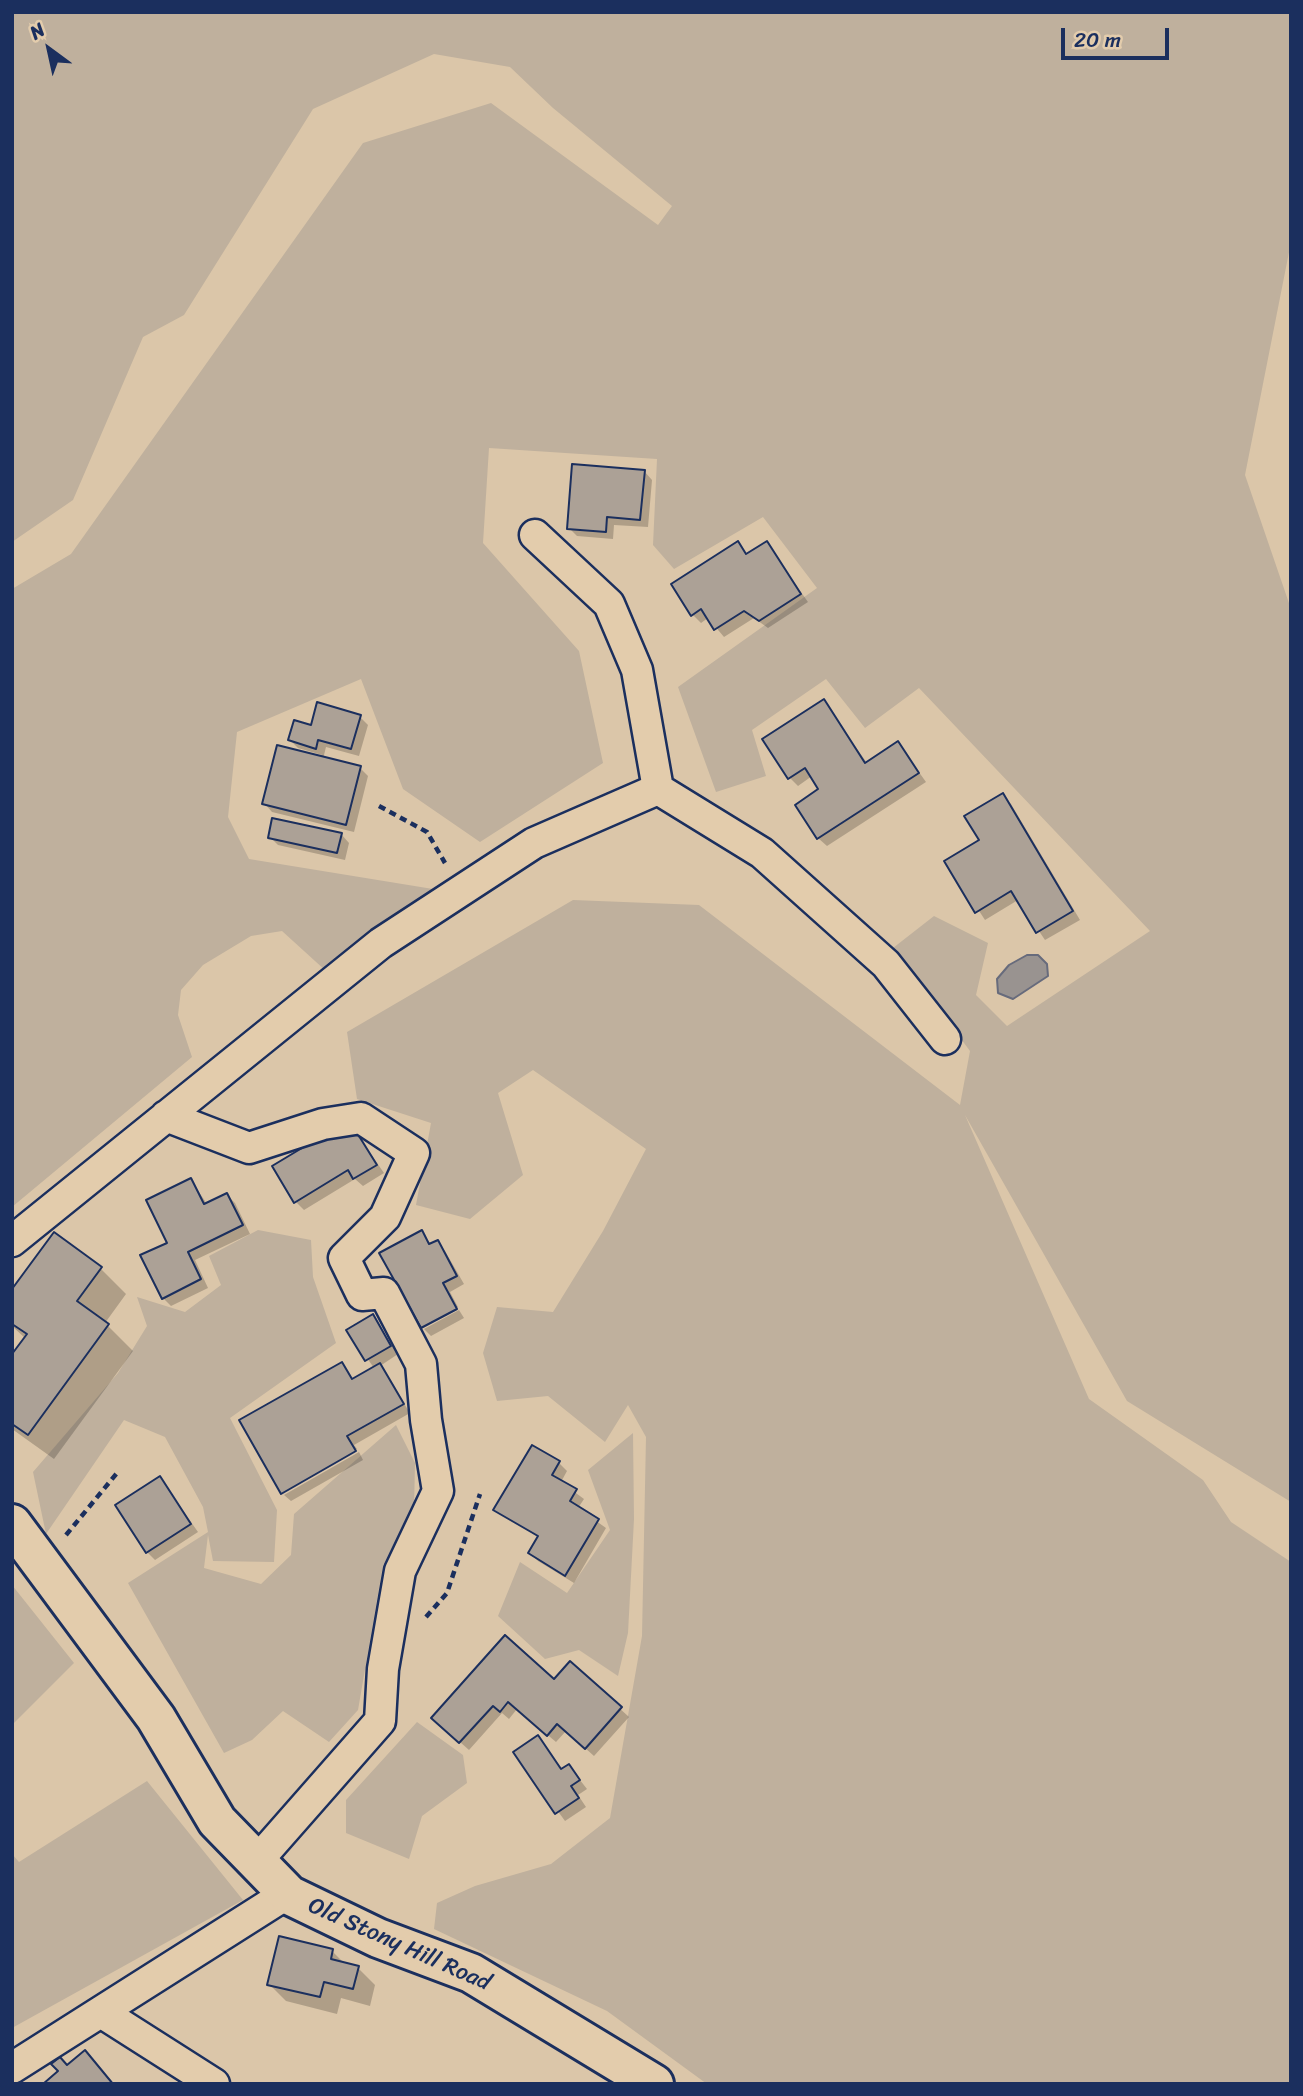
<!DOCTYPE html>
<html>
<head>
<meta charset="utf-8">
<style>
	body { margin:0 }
	#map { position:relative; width:1303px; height:2096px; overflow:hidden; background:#dbc6a9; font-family:Sriracha,sans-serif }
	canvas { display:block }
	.frame { position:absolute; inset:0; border:14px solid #1b2f5e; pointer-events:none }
	.north { position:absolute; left:14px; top:14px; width:70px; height:70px; -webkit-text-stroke:5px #e3ccac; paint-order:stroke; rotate:327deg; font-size:19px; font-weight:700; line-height:28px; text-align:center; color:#1b2f5e }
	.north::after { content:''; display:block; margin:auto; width:24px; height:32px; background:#1b2f5e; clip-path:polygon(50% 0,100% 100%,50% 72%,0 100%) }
	.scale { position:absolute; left:1061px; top:28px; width:108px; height:32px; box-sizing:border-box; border:4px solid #1b2f5e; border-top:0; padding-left:9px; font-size:21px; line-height:24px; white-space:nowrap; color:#1b2f5e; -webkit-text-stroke:5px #e3ccac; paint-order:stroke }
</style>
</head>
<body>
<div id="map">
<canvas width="1303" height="2096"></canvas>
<div class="frame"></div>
<div class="north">N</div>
<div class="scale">20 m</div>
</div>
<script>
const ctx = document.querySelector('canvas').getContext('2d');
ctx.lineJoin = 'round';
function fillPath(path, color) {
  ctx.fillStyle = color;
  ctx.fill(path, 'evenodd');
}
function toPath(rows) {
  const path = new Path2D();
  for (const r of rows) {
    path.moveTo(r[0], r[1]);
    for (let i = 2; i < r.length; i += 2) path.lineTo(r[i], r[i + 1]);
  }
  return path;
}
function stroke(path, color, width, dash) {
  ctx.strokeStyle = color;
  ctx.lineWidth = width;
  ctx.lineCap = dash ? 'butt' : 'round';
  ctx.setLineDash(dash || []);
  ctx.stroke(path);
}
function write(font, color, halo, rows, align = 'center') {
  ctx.font = font + ' Sriracha,sans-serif';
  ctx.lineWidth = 6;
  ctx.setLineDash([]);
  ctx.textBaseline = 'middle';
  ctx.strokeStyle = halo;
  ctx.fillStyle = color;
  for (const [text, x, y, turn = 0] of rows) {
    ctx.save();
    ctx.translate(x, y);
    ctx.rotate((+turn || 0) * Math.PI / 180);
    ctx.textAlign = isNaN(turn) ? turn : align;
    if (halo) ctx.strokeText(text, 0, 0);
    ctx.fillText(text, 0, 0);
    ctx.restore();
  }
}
fillPath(toPath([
	[12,12,1291,12,1291,242,1245,475,1291,609,1291,1502,1127,1401,965,1115,1089,1399,1203,1480,1231,1522,1291,1562,1291,2084,707,2084,607,2011,434,1929,437,1903,475,1886,551,1864,610,1818,642,1636,646,1437,628,1405,605,1442,548,1396,497,1401,483,1353,497,1307,553,1312,603,1231,646,1149,533,1070,498,1093,523,1175,470,1219,416,1205,431,1123,357,1099,347,1032,573,900,699,905,960,1105,970,1051,893,948,934,916,988,943,976,995,1007,1026,1150,931,919,688,865,728,826,679,752,730,766,776,716,792,678,687,817,588,763,517,674,569,653,545,657,459,489,448,483,543,579,651,603,763,480,842,403,789,361,679,237,732,228,817,249,859,439,890,326,971,282,931,251,936,203,965,181,990,178,1015,192,1057,12,1207,12,589,71,554,363,143,491,103,658,225,672,206,553,108,510,67,434,54,313,109,184,315,143,337,73,500,12,542],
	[258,1230,311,1240,313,1277,336,1343,230,1418,277,1510,274,1562,213,1561,208,1535,204,1568,261,1584,291,1555,294,1514,396,1425,415,1463,414,1508,383,1565,358,1710,329,1742,283,1711,252,1740,224,1753,128,1583,208,1532,203,1507,165,1437,124,1420,46,1534,33,1472,118,1373,147,1326,137,1297,185,1312,221,1285,209,1256],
	[633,1433,634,1519,628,1633,618,1676,579,1650,545,1659,498,1616,520,1562,567,1593,610,1530,588,1470],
	[12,1585,74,1663,12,1725],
	[417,1722,463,1755,467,1783,422,1816,409,1859,346,1833,346,1800],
	[147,1781,243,1900,12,2028,12,1854,19,1862]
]), '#bfb09d');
const water = toPath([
	[1027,955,1038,955,1047,964,1048,976,1013,999,998,993,997,979,1009,965,1027,955]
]);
fillPath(water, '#999390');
stroke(water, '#676b7c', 2);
fillPath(toPath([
	[644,471,652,480,648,527,614,525,613,539,577,536,569,528],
	[766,543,808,602,768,628,754,618,724,637,708,618,701,623,693,615,738,544,748,555],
	[823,701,867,763,898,743,926,782,827,846,818,838,821,790,812,776,798,786,790,778],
	[360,717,368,725,359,756,326,747,323,759,360,768,368,776,354,832,272,812,264,803,321,758,322,755,298,748,290,740,312,727],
	[1002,796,1011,804,1080,920,1045,940,1018,900,985,920,947,862,981,841],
	[341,834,349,843,345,860,278,845,270,837],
	[354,1130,384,1173,363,1186,355,1179,304,1210,296,1202],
	[191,1180,207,1204,227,1195,235,1203,250,1234,195,1260,208,1288,171,1306,163,1298,169,1244],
	[421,1233,432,1245,437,1242,445,1251,464,1284,450,1292,458,1307,423,1327,382,1254],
	[54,1235,101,1269,126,1294,105,1323,133,1351,54,1459,12,1429,12,1357,26,1339,12,1326,12,1292],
	[459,1310,464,1318,431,1336,424,1329],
	[372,1316,398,1354,380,1366,410,1413,354,1445,357,1449,282,1492,341,1364,354,1380,374,1368,348,1331],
	[359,1452,363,1460,291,1501,284,1495],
	[559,1463,567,1471,561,1482,584,1499,578,1508,606,1528,574,1583,538,1561,530,1553,539,1538,496,1509],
	[160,1478,198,1532,155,1560,147,1552],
	[570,1663,629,1717,594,1756,566,1731,556,1742,517,1709,509,1719,502,1713,469,1750,442,1726,554,1681],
	[538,1738,563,1770,569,1766,587,1789,578,1795,586,1807,565,1821,515,1752],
	[332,1951,346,1965,358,1968,375,1985,370,2006,341,1998,337,2014,286,2001,269,1984]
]), '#0003');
const building = toPath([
	[572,464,645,470,640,520,607,517,606,532,567,529,572,464],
	[738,541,746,554,767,541,801,594,759,621,744,611,714,630,701,609,691,616,671,584,738,541],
	[824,699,865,763,898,741,919,773,817,839,795,805,818,789,805,768,788,779,762,739,824,699],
	[317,702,361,715,351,749,318,740,316,749,288,740,294,720,311,725,317,702],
	[277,745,361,766,346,825,262,804,277,745],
	[1003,793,1073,911,1036,933,1011,891,975,913,944,861,979,840,964,816,1003,793],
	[272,818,342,833,337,853,268,838,272,818],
	[354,1128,377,1165,353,1179,348,1170,294,1203,272,1166,332,1130,354,1128],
	[191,1178,204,1204,227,1193,243,1225,188,1252,201,1279,162,1299,140,1255,167,1243,146,1200,191,1178],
	[422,1230,429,1244,438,1240,457,1276,443,1283,457,1309,421,1328,379,1253,422,1230],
	[54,1232,102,1267,77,1301,109,1324,28,1435,12,1424,12,1354,27,1334,12,1324,12,1289,54,1232],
	[373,1314,391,1346,365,1361,346,1330,373,1314],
	[342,1362,352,1379,380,1363,404,1404,347,1436,356,1451,281,1494,239,1420,342,1362],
	[532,1445,560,1461,552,1475,577,1489,570,1501,599,1519,565,1576,528,1553,538,1536,493,1510,532,1445],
	[160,1476,191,1524,146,1553,115,1505,160,1476],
	[505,1635,554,1679,570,1661,622,1707,585,1749,557,1724,547,1736,508,1702,500,1712,493,1706,459,1743,431,1718,505,1635],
	[538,1735,561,1769,569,1764,580,1780,571,1786,579,1798,555,1814,513,1752,538,1735],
	[279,1936,333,1949,331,1959,359,1966,353,1989,324,1982,320,1997,267,1985,279,1936],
	[85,2050,113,2084,43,2084,58,2071,51,2064,60,2057,67,2065,85,2050]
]);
fillPath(building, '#aca196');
stroke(building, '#1b2f5e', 2);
const street = toPath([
	[535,535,609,604,637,670,658,789],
	[166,1116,249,1148,323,1124,361,1118,414,1153,385,1217,344,1258,362,1295,384,1293,421,1364,426,1420,438,1491,400,1571,383,1669,380,1721,257,1861],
	[12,1241,381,943,534,843,658,789,762,853,886,964,945,1039],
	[101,2012,214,2084],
	[12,2068,288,1893]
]);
const secondary = toPath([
	[12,1524,156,1718,217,1821,289,1895,378,1938,471,1973,654,2084]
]);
stroke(street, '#1b2f5e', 35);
stroke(secondary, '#1b2f5e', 44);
stroke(toPath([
	[379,806,427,832,445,863],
	[66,1535,117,1473],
	[426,1617,447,1593,480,1494]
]), '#1b2f5e', 4.5, [7, 5]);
stroke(street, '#e3ccac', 30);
stroke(secondary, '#e3ccac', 38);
write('23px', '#1b2f5e', '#e3ccac', [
	["Old Stony Hill Road",399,1945,24]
]);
</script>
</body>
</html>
